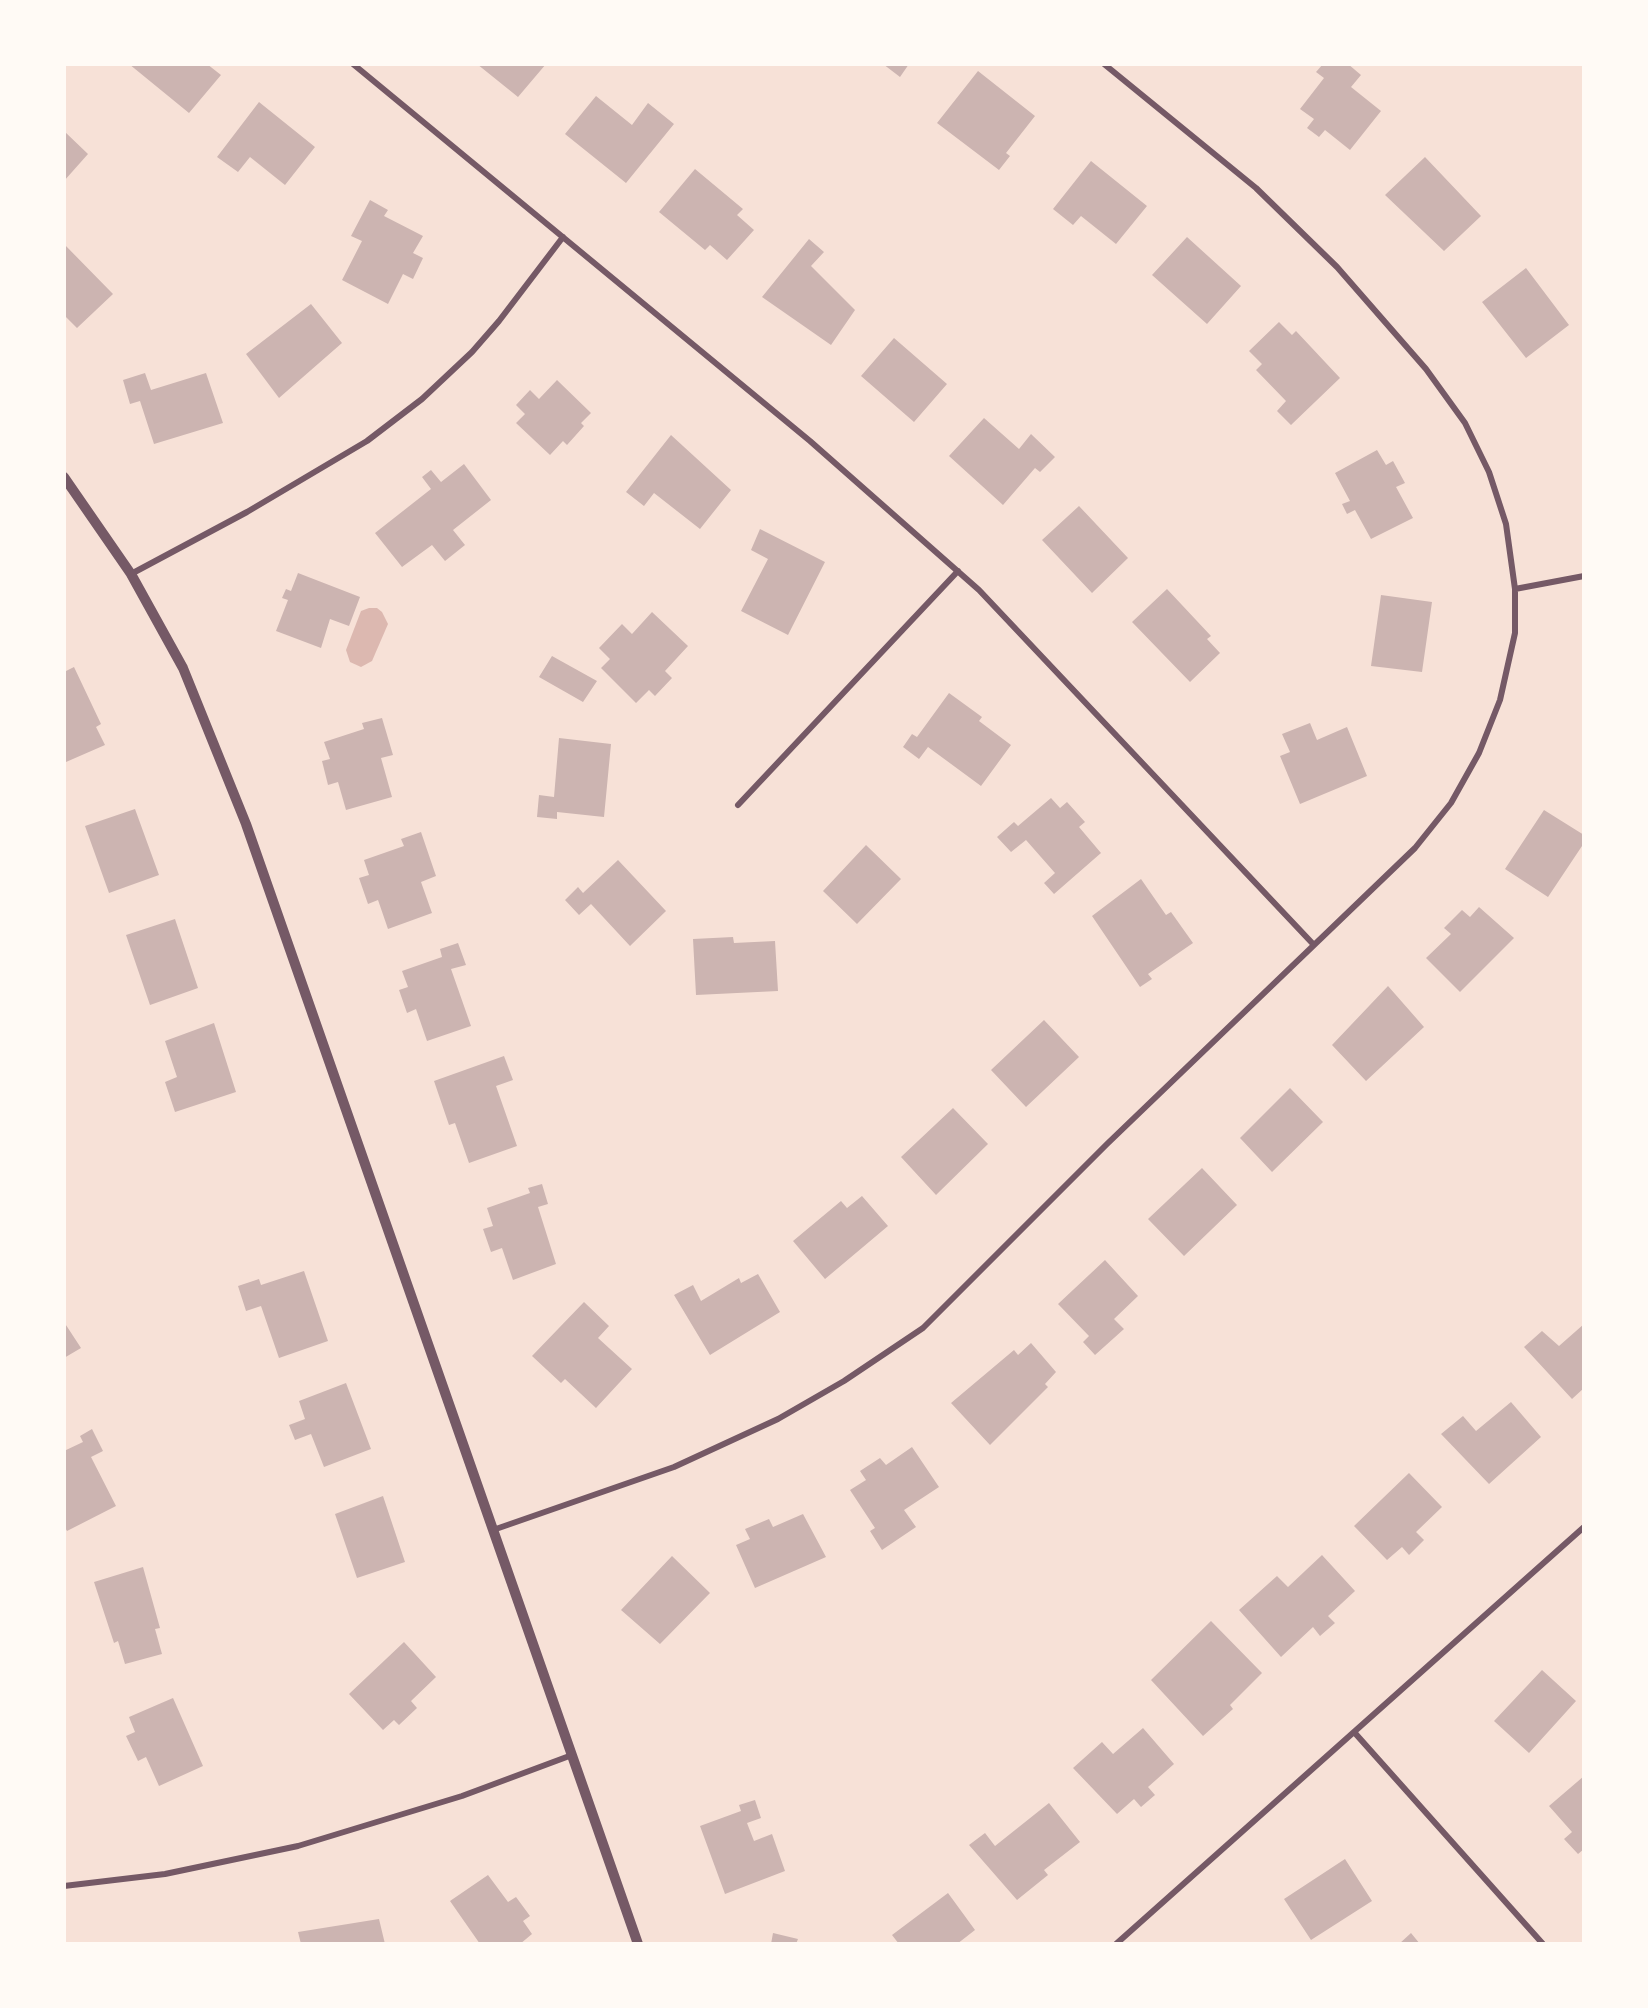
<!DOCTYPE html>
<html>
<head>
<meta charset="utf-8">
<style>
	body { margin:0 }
	#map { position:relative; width:1648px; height:2008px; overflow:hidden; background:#f7e1d7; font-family:Raleway,sans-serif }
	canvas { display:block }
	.frame { position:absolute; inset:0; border:66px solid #fffaf5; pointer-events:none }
</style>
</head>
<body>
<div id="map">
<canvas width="1648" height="2008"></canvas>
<div class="frame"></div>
</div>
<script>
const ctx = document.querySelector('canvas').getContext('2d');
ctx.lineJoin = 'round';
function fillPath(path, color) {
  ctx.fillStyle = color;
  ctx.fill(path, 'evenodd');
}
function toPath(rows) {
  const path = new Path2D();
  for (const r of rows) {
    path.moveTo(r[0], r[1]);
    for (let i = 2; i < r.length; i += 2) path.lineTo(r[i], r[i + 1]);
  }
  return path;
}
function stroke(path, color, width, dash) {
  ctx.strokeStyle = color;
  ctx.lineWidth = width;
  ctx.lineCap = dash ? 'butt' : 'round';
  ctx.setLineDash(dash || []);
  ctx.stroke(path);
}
fillPath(toPath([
	[369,608,377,608,382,612,388,624,372,661,361,667,350,662,346,650,361,611]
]), '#dcb8b0');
fillPath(toPath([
	[129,64,207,64,221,75,189,113],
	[477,64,546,64,518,97],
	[883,64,909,64,900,77],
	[1323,64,1348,64,1361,75,1351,87,1381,111,1350,150,1325,130,1319,137,1307,128,1314,119,1300,109,1324,78,1316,72],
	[978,71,1035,116,1006,153,1010,156,999,170,937,123],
	[596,96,632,125,648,103,674,124,626,183,565,134],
	[259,102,315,147,285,185,250,157,238,172,217,157],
	[64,131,88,154,64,181],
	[1425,157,1481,216,1444,251,1385,195],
	[1091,161,1147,206,1116,244,1081,216,1073,225,1053,209],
	[695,169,743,209,737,215,754,230,727,260,710,245,705,250,659,212],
	[370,200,388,210,384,216,423,236,413,253,423,258,413,279,403,274,388,304,342,280,362,241,351,236],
	[1187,237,1241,286,1207,324,1152,275],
	[809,239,824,252,811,266,855,310,831,345,762,297],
	[64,244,113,294,77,328,64,315],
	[1526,268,1569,325,1526,358,1482,302],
	[311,304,342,343,279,398,246,354],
	[1279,322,1292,335,1296,331,1340,378,1291,425,1277,411,1286,401,1256,370,1262,364,1249,351],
	[894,338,947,384,914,422,861,376],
	[145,373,151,390,206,373,223,423,154,444,140,401,130,404,123,380],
	[557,380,591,413,581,423,584,426,567,445,563,441,550,455,516,423,525,414,516,405,530,390,539,399],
	[984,418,1019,449,1031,434,1055,457,1040,472,1035,468,1003,505,949,456],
	[671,435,731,490,700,529,654,493,644,506,626,492],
	[1377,450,1386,465,1393,461,1405,483,1396,487,1413,518,1371,539,1355,510,1347,514,1342,504,1350,501,1335,473],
	[464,464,491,500,453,530,465,545,445,561,432,545,402,567,375,533,431,489,422,477,431,470,441,482],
	[1079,506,1128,558,1092,593,1042,540],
	[760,529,825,562,788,635,741,611,768,559,751,550],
	[298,573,360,597,349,626,330,619,321,648,276,631,288,600,282,598,286,589,291,591],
	[1167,589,1211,636,1207,639,1220,653,1190,682,1132,622],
	[1381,595,1432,602,1422,672,1371,666],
	[652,612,688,646,665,671,672,678,655,696,649,690,636,703,601,668,610,659,599,648,622,624,632,634],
	[552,656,597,681,583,702,539,677],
	[74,667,101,724,96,727,105,745,66,762,64,759,64,672],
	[949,693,982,717,979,721,1011,745,981,786,928,747,919,759,903,747,912,734,917,737],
	[382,718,393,755,381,758,392,797,346,810,338,782,328,785,322,761,330,759,324,742,364,729,362,723],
	[1310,723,1317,740,1347,727,1367,776,1300,804,1280,756,1290,752,1282,734],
	[559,738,611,744,604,817,557,812,557,819,537,817,539,795,554,797],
	[1051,798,1060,808,1067,802,1085,822,1079,827,1101,853,1054,894,1044,883,1055,873,1026,840,1011,852,997,837,1014,822,1018,826],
	[135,809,159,875,109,893,85,826],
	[1544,810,1584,835,1584,843,1548,897,1505,869],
	[421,832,436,876,421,882,432,913,388,929,378,900,368,904,359,878,369,875,364,860,404,846,401,839],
	[866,845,901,879,857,924,823,891],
	[618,860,666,911,630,946,591,904,579,915,565,900,578,887,583,893],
	[1141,879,1166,915,1171,912,1193,943,1148,974,1152,979,1140,987,1092,916],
	[1479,907,1514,938,1460,992,1426,958,1451,934,1444,928,1462,910,1470,917],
	[175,919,198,988,150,1005,126,935],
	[733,937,734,943,775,941,778,991,696,995,693,939],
	[458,943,466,965,451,969,471,1026,427,1041,416,1009,407,1013,399,990,408,987,402,971,442,957,440,949],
	[1388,986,1424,1027,1366,1081,1332,1045],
	[1044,1020,1079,1057,1026,1107,991,1070],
	[214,1023,236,1092,175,1112,165,1082,177,1077,165,1041],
	[504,1056,513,1080,496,1086,517,1146,469,1163,455,1123,449,1125,434,1081],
	[1290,1088,1323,1122,1272,1172,1240,1138],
	[953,1108,988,1144,936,1195,901,1157],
	[1202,1168,1237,1205,1184,1256,1148,1219],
	[542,1184,548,1204,538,1207,556,1264,513,1280,502,1248,491,1252,483,1229,493,1226,487,1208,530,1193,528,1188],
	[862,1196,888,1226,825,1279,793,1241,841,1201,847,1208],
	[1105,1260,1138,1296,1114,1319,1124,1329,1095,1355,1083,1342,1089,1336,1058,1304],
	[304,1271,328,1341,279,1358,261,1306,246,1311,238,1286,259,1279,261,1285],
	[758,1274,780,1312,710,1355,674,1295,693,1285,701,1301,739,1278,741,1283],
	[584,1302,609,1326,598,1338,632,1369,596,1408,565,1379,561,1383,532,1356],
	[64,1322,81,1348,64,1358],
	[1584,1324,1584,1388,1572,1399,1524,1347,1542,1331,1559,1346],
	[1031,1343,1056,1372,1045,1384,1048,1387,990,1445,951,1403,1014,1350,1018,1355],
	[346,1383,371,1449,324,1467,311,1434,295,1440,289,1425,305,1419,299,1401],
	[1511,1402,1541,1437,1489,1484,1441,1434,1463,1416,1476,1431],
	[92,1429,103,1451,91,1457,116,1506,67,1531,64,1526,64,1451,83,1442,80,1436],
	[912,1447,939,1487,904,1510,916,1527,882,1550,870,1531,875,1528,850,1490,866,1480,860,1471,880,1458,886,1465],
	[1409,1473,1442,1507,1416,1532,1424,1540,1409,1555,1402,1547,1387,1560,1354,1526],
	[383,1496,405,1562,357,1578,335,1514],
	[803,1514,826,1557,755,1588,736,1545,750,1539,745,1529,769,1519,773,1527],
	[1322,1555,1355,1591,1328,1616,1335,1623,1320,1636,1313,1627,1281,1657,1239,1610,1277,1576,1288,1587],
	[672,1556,710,1593,660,1644,621,1610],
	[143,1567,160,1628,155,1629,162,1654,125,1664,118,1641,114,1643,94,1582],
	[1211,1621,1262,1673,1230,1705,1233,1709,1203,1736,1151,1680],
	[404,1642,436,1677,411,1701,417,1708,399,1725,394,1720,383,1730,349,1694],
	[1542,1670,1576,1701,1529,1753,1494,1721],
	[173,1698,203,1766,159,1786,146,1757,138,1761,126,1736,135,1732,129,1717],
	[1143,1728,1174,1764,1148,1787,1155,1795,1141,1807,1134,1799,1117,1814,1073,1768,1102,1742,1113,1754],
	[1584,1776,1584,1849,1578,1854,1564,1839,1572,1832,1549,1806],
	[755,1800,761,1818,747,1823,754,1841,772,1834,785,1871,725,1894,700,1826,741,1811,739,1805],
	[1049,1803,1080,1842,1044,1870,1048,1875,1017,1900,969,1845,985,1833,995,1846],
	[1345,1859,1372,1901,1311,1940,1284,1899],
	[488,1875,508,1902,516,1897,530,1916,523,1921,532,1934,520,1944,480,1944,450,1901],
	[948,1893,975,1930,957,1944,899,1944,892,1935],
	[379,1919,385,1944,301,1944,298,1932],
	[773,1933,798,1939,796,1944,771,1944],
	[1411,1933,1420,1944,1399,1944]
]), '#ccb4b1');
stroke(toPath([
	[353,64,810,441,979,590,1314,945],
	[131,574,247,512,367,441,422,399,472,352,499,321,563,237],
	[1515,589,1584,576],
	[738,805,958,571],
	[493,1530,674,1467,778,1419,844,1381,923,1328,1107,1144,1415,848,1451,803,1479,753,1500,700,1515,633,1515,589,1506,524,1489,472,1465,423,1426,369,1337,267,1256,188,1104,64],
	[1354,1732,1543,1944],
	[64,1886,165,1874,298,1846,462,1796,572,1755],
	[1116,1944,1584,1527]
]), '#755966', 6);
stroke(toPath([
	[64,477,131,574,183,668,246,824,638,1944]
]), '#755966', 10);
</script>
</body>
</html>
